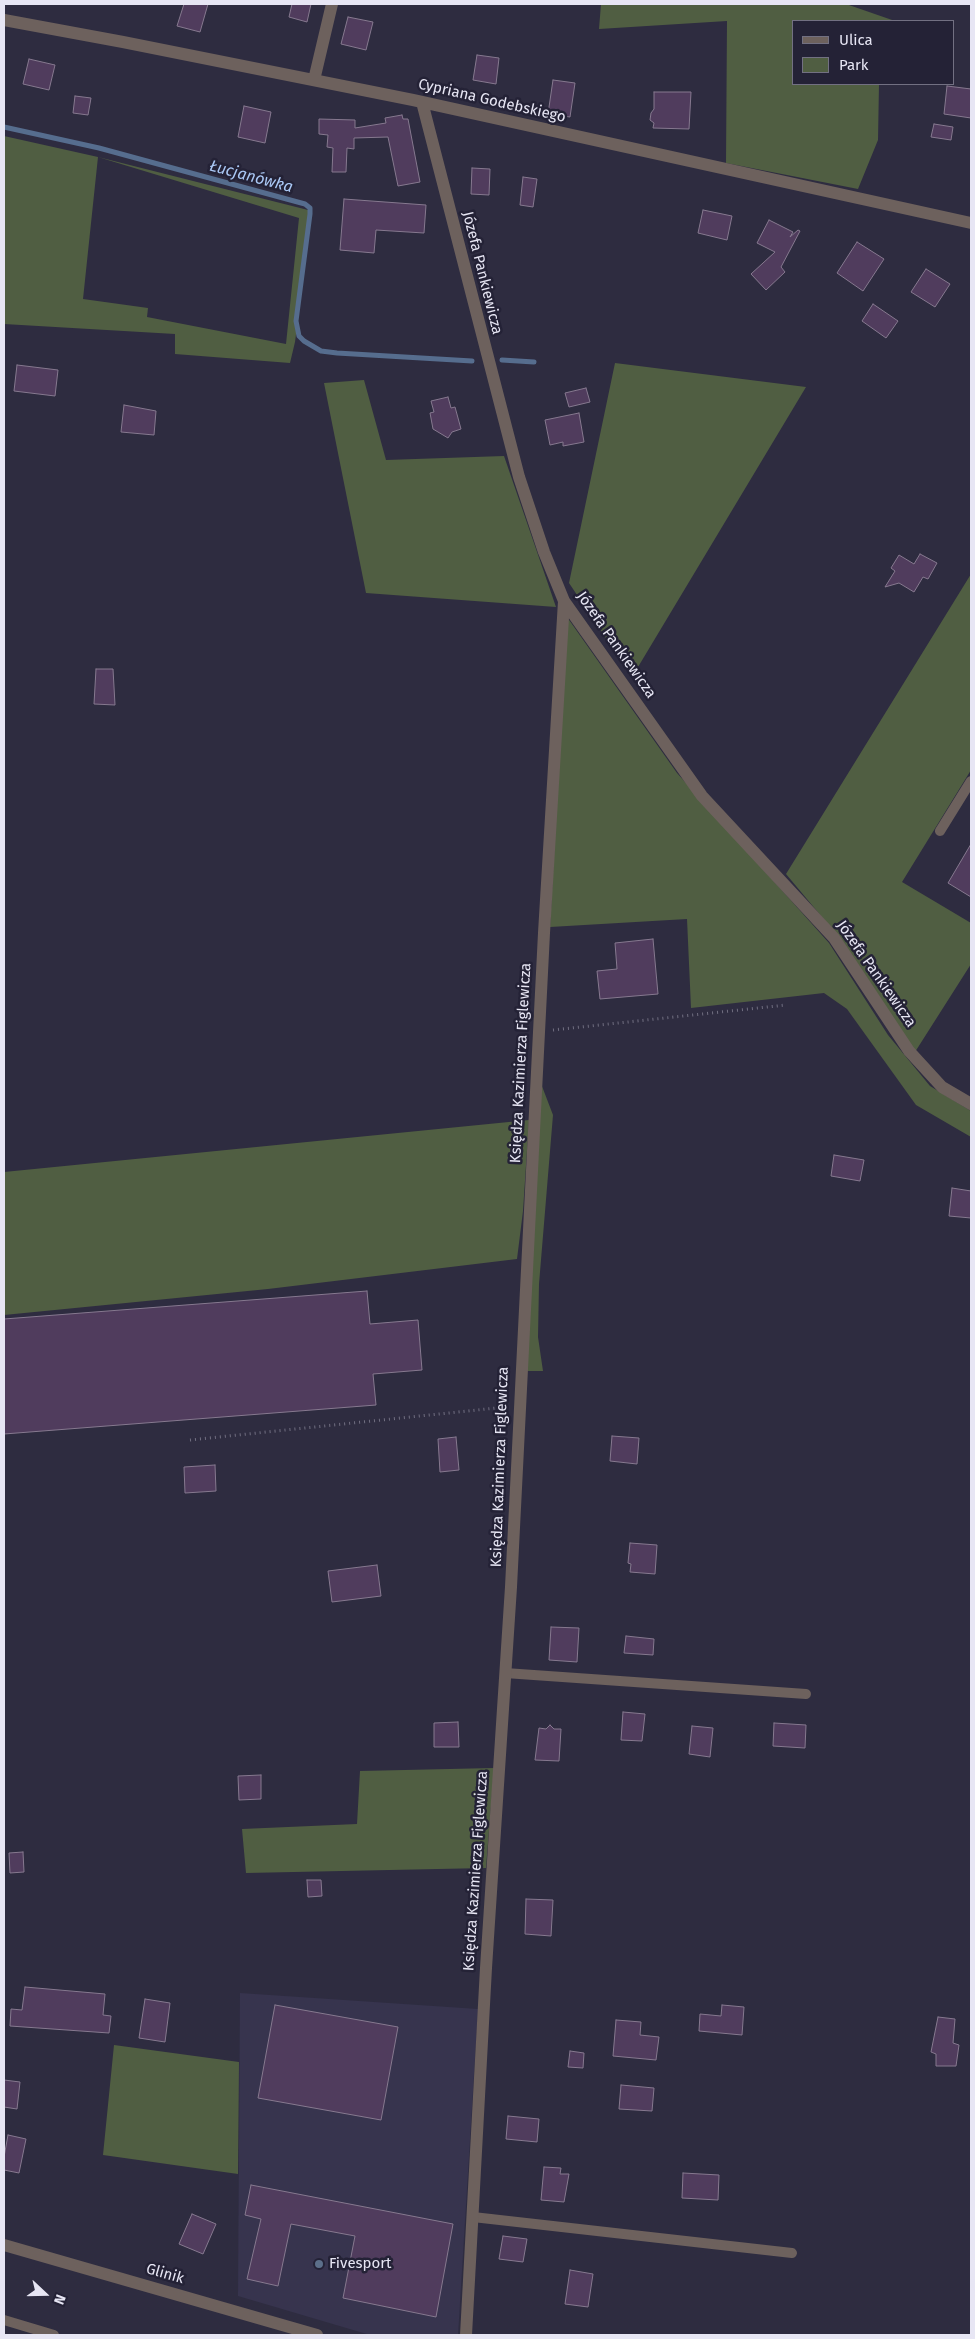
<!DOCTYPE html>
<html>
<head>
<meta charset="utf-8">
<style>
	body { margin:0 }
	#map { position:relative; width:975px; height:2339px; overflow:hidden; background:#2e2c40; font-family:"Fira Sans",sans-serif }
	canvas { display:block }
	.frame { position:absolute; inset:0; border:5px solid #e7e6f4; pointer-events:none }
	.legend { position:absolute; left:792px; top:20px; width:162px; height:65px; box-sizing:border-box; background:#242236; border:1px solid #727082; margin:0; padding:6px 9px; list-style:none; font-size:15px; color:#e7e6f4 }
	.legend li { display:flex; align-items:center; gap:10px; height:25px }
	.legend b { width:25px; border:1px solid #727082 }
	.north { position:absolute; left:20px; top:2269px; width:50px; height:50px; -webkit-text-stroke:4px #242236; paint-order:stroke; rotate:111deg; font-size:14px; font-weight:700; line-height:20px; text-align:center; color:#e7e6f4 }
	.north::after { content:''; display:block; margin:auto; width:18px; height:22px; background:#e7e6f4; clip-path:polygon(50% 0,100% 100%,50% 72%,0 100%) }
</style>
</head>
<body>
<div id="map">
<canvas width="975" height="2339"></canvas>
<div class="frame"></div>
<ul class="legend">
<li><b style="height:6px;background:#6d615d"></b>Ulica</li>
<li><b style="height:14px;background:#505e42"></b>Park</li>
</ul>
<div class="north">N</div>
</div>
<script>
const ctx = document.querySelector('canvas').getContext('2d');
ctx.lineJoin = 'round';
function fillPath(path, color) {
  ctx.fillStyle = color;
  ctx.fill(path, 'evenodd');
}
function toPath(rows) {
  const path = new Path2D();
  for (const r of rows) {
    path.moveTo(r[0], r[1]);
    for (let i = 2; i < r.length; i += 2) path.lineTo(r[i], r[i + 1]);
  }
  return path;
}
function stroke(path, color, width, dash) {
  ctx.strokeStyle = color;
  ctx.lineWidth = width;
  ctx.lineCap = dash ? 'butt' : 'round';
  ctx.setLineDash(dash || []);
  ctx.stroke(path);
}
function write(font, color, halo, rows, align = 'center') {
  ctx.font = font + ' "Fira Sans",sans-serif';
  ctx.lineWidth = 5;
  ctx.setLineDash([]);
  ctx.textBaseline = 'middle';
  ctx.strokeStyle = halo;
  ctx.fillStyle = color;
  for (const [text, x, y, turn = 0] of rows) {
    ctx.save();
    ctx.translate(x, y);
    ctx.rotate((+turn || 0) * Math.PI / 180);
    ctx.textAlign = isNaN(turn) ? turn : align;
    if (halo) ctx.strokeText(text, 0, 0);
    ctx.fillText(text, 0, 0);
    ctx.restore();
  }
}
fillPath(toPath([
	[240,1993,478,2009,458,2335,370,2335,238,2296]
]), '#37344e');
fillPath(toPath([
	[601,4,846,4,895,21,794,21,794,84,879,84,878,140,858,189,726,163,727,21,599,29],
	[4,136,98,157,312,211,295,342,290,363,175,354,175,334,4,324],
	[98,157,299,218,286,344,147,317,148,308,83,299],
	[615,363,806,387,632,677,569,583],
	[364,380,386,460,504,456,556,607,366,593,324,383],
	[971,574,971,770,902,882,971,923,971,964,915,1052,837,935,786,874],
	[567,617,677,773,829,943,888,1035,930,1086,971,1111,971,1137,916,1105,847,1009,824,993,691,1008,687,919,550,927],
	[540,1081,553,1115,539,1284,538,1337,543,1371,526,1371],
	[529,1120,523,1211,517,1259,268,1289,4,1315,4,1172],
	[494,1768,486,1868,246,1873,242,1829,357,1824,360,1771],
	[114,2045,239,2062,238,2174,103,2155]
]), '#505e42');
stroke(toPath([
	[4,127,99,148,305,204,310,208,310,214,296,321,299,336,304,341,321,351,337,353,472,361],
	[502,360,534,362]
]), '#566d8e', 5);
const building = toPath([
	[184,4,208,4,200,32,177,26,184,4],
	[292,4,311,4,307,22,289,17,292,4],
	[348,17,373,22,366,50,341,44,348,17],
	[477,55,499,58,496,84,473,80,477,55],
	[29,59,55,65,49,90,23,84,29,59],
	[553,80,575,83,570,117,548,114,553,80],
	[947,86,971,89,971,118,944,114,947,86],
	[654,92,691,92,689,129,653,128,654,123,650,120,651,113,654,109,654,92],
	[75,96,91,98,88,115,73,113,75,96],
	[244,106,271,112,265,143,238,137,244,106],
	[402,115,403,119,408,119,420,182,398,186,388,137,354,138,354,149,347,148,346,172,332,172,333,148,327,147,328,135,319,134,319,119,355,120,355,128,386,123,385,118,402,115],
	[934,124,953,127,951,140,931,137,934,124],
	[472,168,490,169,489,195,471,194,472,168],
	[523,177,537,179,533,207,520,205,523,177],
	[344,199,426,205,424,233,376,230,374,253,340,250,344,199],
	[703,210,732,216,727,240,698,233,703,210],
	[769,220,793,232,790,237,798,230,800,231,781,267,785,272,766,290,751,274,775,252,757,243,769,220],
	[857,242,884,259,863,291,837,273,857,242],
	[926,269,950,284,935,307,911,292,926,269],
	[873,304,898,321,886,338,862,321,873,304],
	[17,365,58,370,55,396,14,391,17,365],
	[586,388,590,402,569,407,565,393,586,388],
	[448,397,451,408,455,407,461,429,452,432,448,438,433,429,430,413,434,412,431,401,448,397],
	[124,405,156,411,154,435,121,432,124,405],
	[579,413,584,442,563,446,563,442,550,445,545,420,579,413],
	[920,554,937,563,928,579,923,577,914,592,899,583,885,587,895,571,891,568,899,555,914,564,920,554],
	[96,669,113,669,115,705,94,704,96,669],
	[971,844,971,897,948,883,971,844],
	[653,939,658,994,600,999,597,971,617,969,615,943,653,939],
	[834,1155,864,1160,860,1181,831,1176,834,1155],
	[952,1188,971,1191,971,1218,949,1216,952,1188],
	[367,1291,370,1324,418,1320,422,1370,373,1374,376,1405,4,1434,4,1319,367,1291],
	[612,1436,639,1438,637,1464,610,1461,612,1436],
	[456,1437,459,1470,440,1472,438,1439,456,1437],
	[215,1465,216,1491,185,1493,184,1467,215,1465],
	[630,1543,657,1545,655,1574,630,1572,631,1564,628,1563,630,1543],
	[377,1565,381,1596,332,1602,328,1571,377,1565],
	[551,1627,579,1628,577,1662,549,1660,551,1627],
	[626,1636,654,1639,653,1655,624,1653,626,1636],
	[623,1712,645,1714,642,1741,621,1740,623,1712],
	[458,1722,459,1747,434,1747,434,1723,458,1722],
	[774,1723,806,1725,805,1748,773,1746,774,1723],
	[550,1725,554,1729,561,1729,559,1761,535,1760,539,1728,546,1729,550,1725],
	[692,1726,713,1728,710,1757,689,1754,692,1726],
	[261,1775,261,1799,239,1800,238,1776,261,1775],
	[23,1852,24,1872,10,1873,9,1853,23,1852],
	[307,1880,321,1880,322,1896,308,1897,307,1880],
	[526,1899,553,1900,551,1936,525,1934,526,1899],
	[25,1987,105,1994,103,2015,111,2016,109,2033,10,2026,11,2009,22,2010,25,1987],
	[145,1999,170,2003,165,2042,139,2038,145,1999],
	[275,2005,398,2027,381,2120,258,2098,275,2005],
	[722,2005,744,2007,742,2035,699,2031,700,2014,721,2016,722,2005],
	[938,2017,955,2019,953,2043,959,2045,956,2066,936,2066,936,2054,931,2052,938,2017],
	[616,2020,641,2022,640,2035,659,2037,656,2060,613,2056,616,2020],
	[570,2051,584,2053,583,2068,568,2067,570,2051],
	[4,2080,20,2082,17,2109,4,2107,4,2080],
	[621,2085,654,2088,652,2111,619,2109,621,2085],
	[508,2116,539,2119,537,2142,506,2139,508,2116],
	[8,2135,26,2139,19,2173,4,2170,4,2157,8,2135],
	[544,2167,561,2168,560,2174,569,2174,564,2202,541,2200,544,2167],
	[683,2173,719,2175,718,2200,682,2198,683,2173],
	[251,2185,453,2224,436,2317,343,2298,355,2236,291,2224,278,2286,247,2279,261,2219,245,2215,251,2185],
	[192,2214,216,2224,203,2254,179,2244,192,2214],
	[503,2236,527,2239,523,2262,499,2259,503,2236],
	[570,2270,593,2274,588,2307,565,2304,570,2270]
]);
fillPath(building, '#503c5d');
stroke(building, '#86798f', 1);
stroke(toPath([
	[553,1030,786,1005],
	[190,1440,506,1407]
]), '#716f81', 3, [1, 4]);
stroke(toPath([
	[940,831,971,781],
	[505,1673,806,1694],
	[473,2217,792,2253],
	[4,2320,54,2335]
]), '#6d615d', 10);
stroke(toPath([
	[4,20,123,42,413,100,971,223],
	[314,80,332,4],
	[422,102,519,477,544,552,564,601,702,796,834,938,909,1051,942,1087,971,1104],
	[466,2335,486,1968,511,1587,544,933,564,601]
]), '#6d615d', 12);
stroke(toPath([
	[4,2245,317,2335]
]), '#6d615d', 12);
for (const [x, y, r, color] of [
	[319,2264,5,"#5c6f8a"]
]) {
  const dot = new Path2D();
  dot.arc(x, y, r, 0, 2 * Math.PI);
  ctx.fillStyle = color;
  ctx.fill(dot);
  stroke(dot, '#242236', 2);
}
write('15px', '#e7e6f4', '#242236', [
	["Cypriana Godebskiego",492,101,13],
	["Józefa Pankiewicza",482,273,76],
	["Józefa Pankiewicza",616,645,55],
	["Józefa Pankiewicza",876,974,55],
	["Księdza Kazimierza Figlewicza",521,1063,-87],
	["Księdza Kazimierza Figlewicza",500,1467,-88],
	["Księdza Kazimierza Figlewicza",476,1871,-86],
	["Glinik",165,2274,16]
]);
write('15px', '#e7e6f4', '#242236', [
	["Fivesport",329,2264]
], 'left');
write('italic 16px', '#aac8f5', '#242236', [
	["Łucjanówka",251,177,15]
]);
</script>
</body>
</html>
